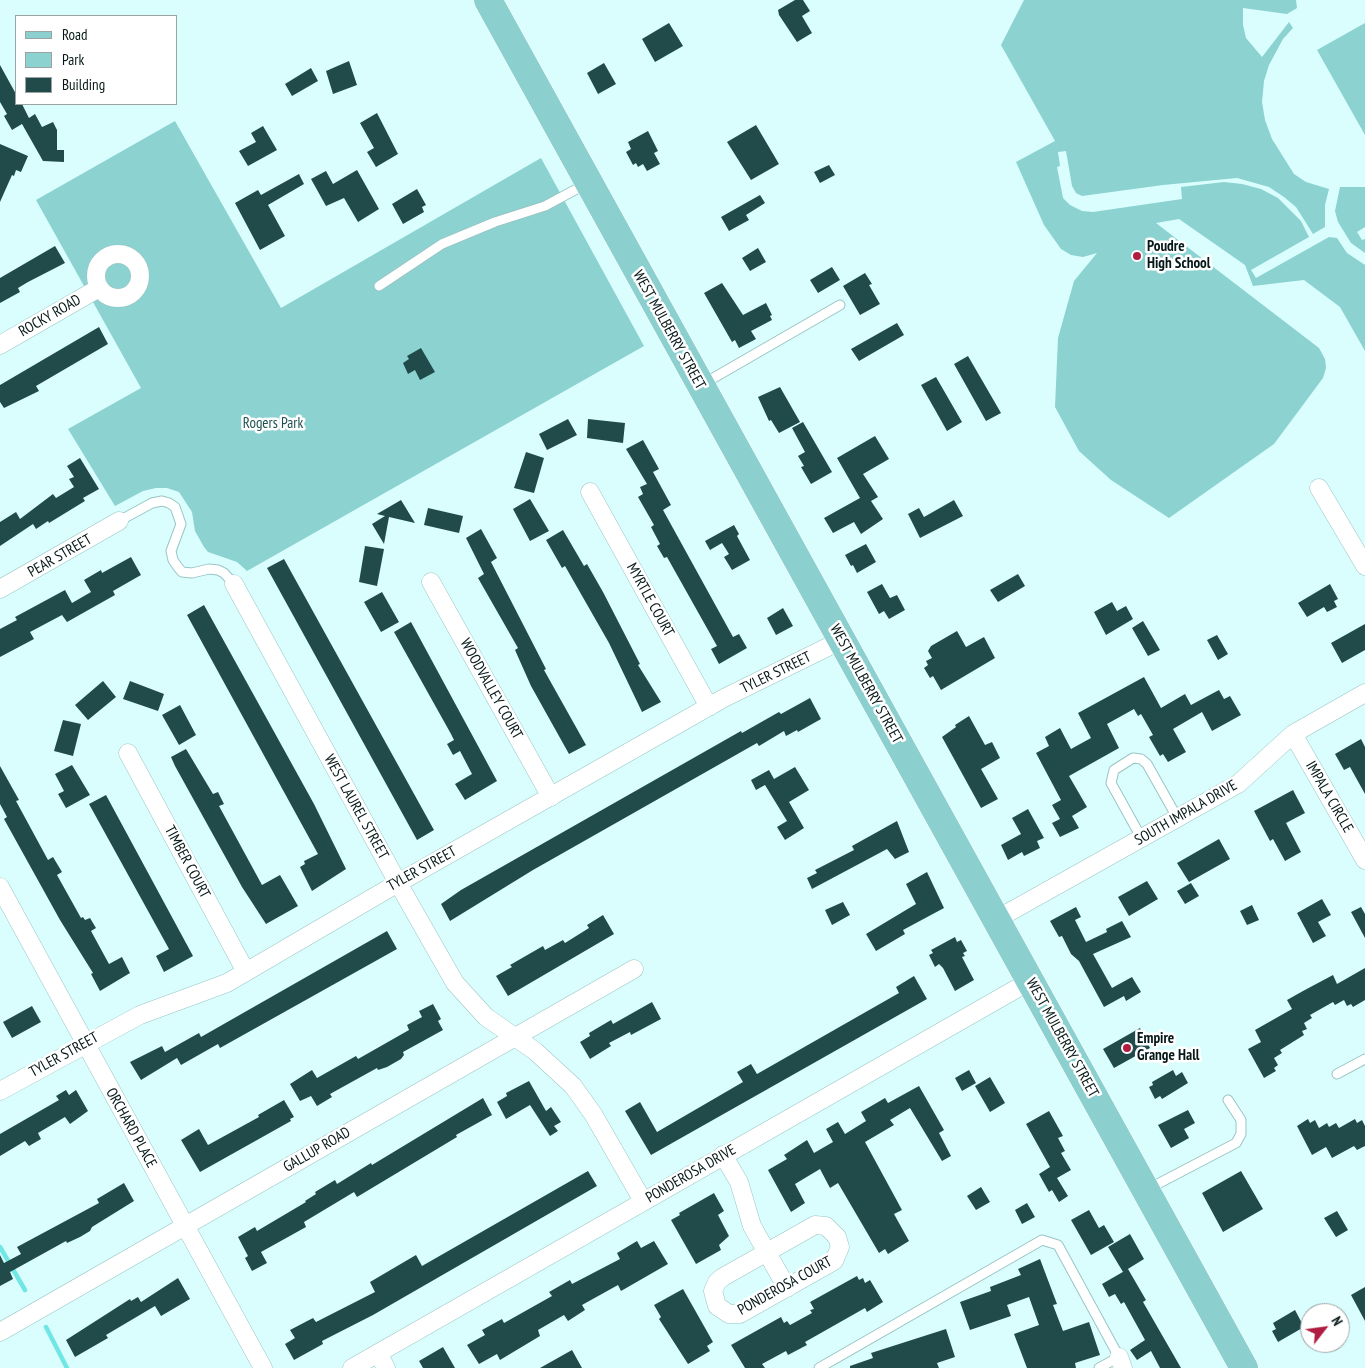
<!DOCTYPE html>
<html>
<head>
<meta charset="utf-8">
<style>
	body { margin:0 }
	#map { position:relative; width:1365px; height:1368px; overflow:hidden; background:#dafefd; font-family:"PT Sans Narrow",sans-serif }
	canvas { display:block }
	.legend { position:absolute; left:15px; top:15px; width:162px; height:90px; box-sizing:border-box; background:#fff; border:1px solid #9ca3a3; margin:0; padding:6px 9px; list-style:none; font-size:15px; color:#071818 }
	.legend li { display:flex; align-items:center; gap:10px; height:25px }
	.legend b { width:25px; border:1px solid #9ca3a3 }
	.north { position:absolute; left:1300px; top:1303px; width:50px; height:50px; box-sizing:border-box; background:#fff; border:1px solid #9ca3a3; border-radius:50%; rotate:60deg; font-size:14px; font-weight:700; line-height:20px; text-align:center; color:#071818 }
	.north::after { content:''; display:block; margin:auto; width:18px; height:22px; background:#b01d41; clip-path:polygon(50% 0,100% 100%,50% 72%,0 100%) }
</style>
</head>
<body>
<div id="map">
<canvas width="1365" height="1368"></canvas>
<ul class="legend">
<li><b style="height:6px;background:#8bcfce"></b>Road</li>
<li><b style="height:14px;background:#8bd2d1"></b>Park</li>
<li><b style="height:14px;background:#214b4b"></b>Building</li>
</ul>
<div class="north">N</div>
</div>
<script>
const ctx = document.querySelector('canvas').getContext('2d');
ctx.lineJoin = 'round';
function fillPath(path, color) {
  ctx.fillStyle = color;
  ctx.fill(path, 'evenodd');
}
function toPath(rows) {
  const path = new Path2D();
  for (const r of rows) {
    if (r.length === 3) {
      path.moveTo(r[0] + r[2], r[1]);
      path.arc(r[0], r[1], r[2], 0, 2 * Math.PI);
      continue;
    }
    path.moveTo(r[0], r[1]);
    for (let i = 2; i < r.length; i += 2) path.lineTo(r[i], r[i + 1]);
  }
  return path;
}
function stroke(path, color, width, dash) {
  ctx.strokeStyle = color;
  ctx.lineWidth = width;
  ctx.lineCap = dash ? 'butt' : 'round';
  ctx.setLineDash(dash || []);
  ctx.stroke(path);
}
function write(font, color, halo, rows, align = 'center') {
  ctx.font = font + ' "PT Sans Narrow",sans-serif';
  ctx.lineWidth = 5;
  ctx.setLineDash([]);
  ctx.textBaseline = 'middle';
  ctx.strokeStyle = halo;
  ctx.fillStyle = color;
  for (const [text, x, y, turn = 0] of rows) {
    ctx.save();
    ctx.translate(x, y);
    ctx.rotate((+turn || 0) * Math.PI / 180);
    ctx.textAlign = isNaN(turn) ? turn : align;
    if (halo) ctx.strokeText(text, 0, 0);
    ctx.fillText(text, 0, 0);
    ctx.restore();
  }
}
fillPath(toPath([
	[1024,0,1296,0,1297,8,1287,14,1243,8,1243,25,1246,38,1262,57,1289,22,1293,28,1283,39,1269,65,1264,81,1262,102,1265,120,1272,139,1294,174,1306,182,1329,189,1325,205,1325,227,1313,234,1296,207,1284,197,1269,187,1237,178,1163,185,1082,196,1076,193,1072,186,1066,151,1058,152,1060,166,1057,167,1063,198,1070,205,1082,211,1093,212,1182,199,1181,187,1224,182,1242,184,1261,189,1278,198,1301,221,1309,237,1251,270,1256,278,1329,237,1337,238,1347,253,1365,265,1365,351,1340,307,1304,280,1253,286,1245,265,1179,219,1156,223,1319,348,1325,359,1326,368,1323,378,1274,444,1169,518,1111,480,1079,451,1055,407,1058,338,1074,281,1097,253,1083,257,1071,255,1061,249,1044,225,1016,162,1055,141,1001,45],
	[1365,23,1365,135,1317,50],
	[175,121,281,308,541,158,644,346,247,571,237,562,208,552,204,547,195,531,192,512,179,492,167,488,156,488,143,491,115,506,68,429,141,388,36,200],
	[1340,187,1365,187,1365,227,1357,232,1362,240,1365,239,1365,253,1351,243,1338,222,1335,211]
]), '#8bd2d1');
stroke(toPath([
	[0,1247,25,1290],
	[46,1327,67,1368]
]), '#70e6e5', 4.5);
fillPath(toPath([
	[795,0,803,0,810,11,802,16,812,33,797,42,779,15,778,10],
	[669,23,683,46,655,62,642,39],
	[349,61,357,85,333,94,326,71],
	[604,63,616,84,598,94,587,73],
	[0,65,16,94,16,104,22,104,29,118,35,114,42,127,53,122,57,130,57,150,64,150,64,162,43,161,22,124,12,130,4,116,7,114,0,102],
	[311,68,318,81,292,96,285,84],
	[377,113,398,154,376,167,367,152,374,148,360,123],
	[756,125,779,164,751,180,727,142],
	[263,126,277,150,248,166,239,151,256,142,251,133],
	[648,131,658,151,654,153,660,164,647,171,643,164,638,167,636,163,633,165,626,152,631,149,628,142],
	[0,144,28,156,21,172,16,170,14,176,12,175,0,202],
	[829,165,835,175,820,183,814,172],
	[357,170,379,209,358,222,344,198,326,206,311,179,326,171,333,184],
	[299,174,304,184,268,205,285,236,260,250,235,203,258,190,261,195],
	[417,189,426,205,422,207,424,212,403,224,392,204],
	[760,195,765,203,746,215,749,220,729,231,721,217],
	[55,246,65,263,28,282,18,288,20,292,0,303,0,278],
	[758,248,766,262,750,271,742,258],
	[832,267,840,280,818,293,810,280],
	[865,273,872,284,869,285,880,304,860,315,843,286],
	[722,283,743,315,766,303,772,315,770,316,772,320,751,331,756,339,739,348,735,340,732,342,704,293],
	[897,323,904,335,859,361,851,349],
	[99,327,108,344,36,386,39,391,4,408,0,402,0,385],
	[421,348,435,372,420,380,415,370,408,374,403,363,409,359,407,356],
	[968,356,1001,413,986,421,954,364],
	[936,377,962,422,947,431,921,385],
	[780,387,800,422,779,433,771,420,769,421,758,397],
	[568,419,577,435,547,450,539,434],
	[588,419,625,423,623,443,587,438],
	[803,422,832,472,811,484,801,467,804,466,798,456,805,452,792,428],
	[875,436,889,459,863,474,878,497,871,501,883,519,861,534,854,522,833,533,824,518,860,498,837,458],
	[643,440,659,469,653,472,671,505,663,510,733,637,739,634,747,648,719,664,711,649,717,646,667,557,664,558,657,546,660,544,651,527,654,525,638,497,643,494,640,487,647,484,626,449],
	[526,452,544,458,534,493,514,488],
	[80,458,99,489,83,498,85,501,49,523,48,521,36,529,33,524,0,546,0,522,16,512,20,519,53,494,56,498,74,487,69,479,74,477,67,466],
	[530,499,549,531,530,541,513,509],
	[401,500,415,523,389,517,384,544,372,524,385,516,377,514],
	[954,500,963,516,920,538,908,514,919,508,924,517],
	[428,508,463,516,459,533,424,525],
	[734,525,739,534,737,536,750,560,732,570,724,557,729,554,722,543,710,550,705,541],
	[481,529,497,558,491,562,546,669,544,670,586,745,569,754,531,686,515,650,518,648,478,578,484,574,466,538],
	[563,530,584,566,587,564,603,592,640,664,638,665,661,702,642,712,609,643,565,566,562,568,546,540],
	[866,544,876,562,857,573,853,565,851,566,845,555],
	[365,546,384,549,377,586,359,582],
	[131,557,141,575,113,591,115,595,67,622,62,615,30,632,34,639,0,657,0,629,17,620,15,617,65,590,72,603,91,592,84,580,101,570,102,573],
	[284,559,434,830,417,840,267,568],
	[1018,574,1025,586,998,602,990,590],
	[882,584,890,598,897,595,905,610,889,619,884,611,879,614,867,592],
	[1330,584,1338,599,1334,601,1337,607,1327,612,1324,607,1307,617,1298,603],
	[382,592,399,622,381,632,364,602],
	[1112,602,1117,611,1126,606,1133,619,1106,635,1094,612],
	[204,605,314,804,346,869,312,891,300,867,305,864,304,861,318,854,187,615],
	[783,608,793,626,776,635,767,618],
	[1143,621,1160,650,1148,656,1132,628],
	[411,622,497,781,465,800,455,784,472,774,460,751,453,755,447,744,454,740,451,734,394,632],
	[1365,624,1365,650,1342,663,1331,643],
	[957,631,966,647,984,637,995,658,941,690,933,676,930,678,924,668,928,665,926,661,932,658,928,651,931,646],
	[1217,635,1228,654,1218,660,1207,640],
	[1144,677,1161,708,1185,694,1191,705,1219,690,1224,699,1230,696,1241,715,1212,731,1202,712,1173,729,1186,752,1168,762,1163,754,1160,756,1149,737,1153,735,1141,714,1138,716,1134,709,1107,724,1119,748,1069,776,1087,807,1072,816,1079,828,1060,837,1052,823,1060,819,1052,805,1061,800,1036,753,1049,746,1045,737,1060,728,1071,749,1091,738,1078,713],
	[103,681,116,697,88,720,75,705],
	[130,681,164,694,158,711,123,699],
	[810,698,821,719,798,732,797,730,786,736,784,731,759,746,757,743,533,870,450,921,441,904,461,890,741,731,742,733,779,712,781,714],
	[180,705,196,735,179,745,162,715],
	[969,716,985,745,992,742,1000,758,981,769,998,799,981,808,942,737,956,727,955,725],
	[63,720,81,724,73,756,54,751],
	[1361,739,1365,747,1365,794,1350,767,1344,770,1335,754],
	[186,749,213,794,218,792,224,804,219,806,262,885,280,875,298,906,266,924,242,887,175,766,171,757],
	[72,765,90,795,66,808,58,794,64,791,55,774],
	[0,766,19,800,16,801,48,860,53,857,62,872,57,875,81,918,83,917,85,920,90,918,96,928,91,931,109,964,122,957,130,973,100,991,91,974,93,973,60,920,4,819,7,817,0,804],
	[795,767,809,790,789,802,804,828,785,840,777,827,787,821,765,785,756,790,751,780,769,770,774,779],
	[1293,790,1305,813,1286,823,1301,852,1285,861,1273,839,1270,841,1254,811],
	[106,795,193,956,164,972,156,956,169,949,89,804],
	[1028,809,1044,838,1037,841,1040,848,1024,856,1022,852,1008,860,1001,845,1021,834,1012,818],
	[897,821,909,852,895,859,887,849,812,889,807,878,817,873,815,870,854,850,852,846],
	[1219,839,1230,859,1189,882,1177,863],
	[927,872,944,908,903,930,905,934,876,951,866,934,916,904,906,884],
	[1147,881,1158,899,1129,916,1118,897],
	[1191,883,1199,896,1185,904,1177,891],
	[1322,899,1331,915,1318,922,1326,936,1313,943,1297,913],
	[843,902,850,915,832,925,825,910],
	[1252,905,1259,920,1247,925,1240,911],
	[1076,907,1081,917,1075,920,1086,942,1107,932,1106,929,1122,921,1131,937,1093,954,1112,988,1132,977,1141,992,1126,1001,1124,996,1104,1007,1079,961,1071,954,1062,936,1059,937,1050,921],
	[1361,907,1365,914,1365,938,1351,912],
	[603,915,614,934,508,996,496,976,512,967,510,965,543,946,545,950,563,940,565,943,589,928,587,925],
	[387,931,397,949,220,1048,218,1044,181,1065,177,1058,141,1080,130,1062,162,1046,165,1052,199,1033,201,1037],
	[955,937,957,942,961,940,967,951,963,953,965,956,962,957,974,980,955,991,943,968,939,964,935,967,929,955,933,953,931,950],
	[1365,968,1365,1000,1353,1007,1351,1004,1347,1006,1344,1000,1335,1005,1333,1002,1310,1015,1312,1018,1304,1023,1307,1029,1302,1031,1304,1035,1280,1050,1282,1053,1274,1058,1278,1065,1274,1068,1276,1071,1264,1078,1248,1049,1261,1042,1255,1030,1292,1009,1287,1000,1303,991,1333,975,1337,984],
	[914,976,927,999,651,1155,625,1111,640,1102,657,1132,743,1082,737,1072,751,1064,757,1074,899,993,896,987],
	[652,1002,661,1019,631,1035,630,1032,609,1043,611,1046,590,1059,580,1042,590,1036,589,1033,611,1020,613,1024],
	[433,1004,441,1019,438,1021,443,1030,403,1052,404,1055,401,1059,387,1067,378,1070,377,1068,330,1094,332,1097,317,1106,311,1096,300,1101,290,1084,312,1070,317,1078,356,1056,358,1059,409,1030,407,1025,422,1017,419,1011],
	[32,1006,41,1022,12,1038,3,1022],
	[1140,1028,1150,1048,1114,1068,1103,1049],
	[969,1070,976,1083,962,1091,955,1078],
	[1173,1070,1176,1076,1182,1072,1188,1083,1162,1099,1160,1096,1155,1099,1149,1087,1153,1085,1152,1082],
	[990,1077,1005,1103,990,1112,975,1086],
	[529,1081,546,1111,551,1107,561,1122,554,1126,558,1131,550,1136,530,1105,506,1119,497,1102,507,1096,506,1093],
	[919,1086,944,1130,939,1133,951,1156,942,1161,910,1108,890,1120,894,1125,865,1142,902,1210,894,1214,909,1241,888,1254,885,1249,879,1253,838,1183,830,1188,820,1169,795,1184,805,1203,791,1212,768,1170,787,1159,784,1155,807,1140,814,1153,833,1142,826,1129,838,1122,845,1134,866,1121,861,1112,885,1098,888,1103],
	[66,1090,69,1095,76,1090,88,1111,70,1124,65,1117,38,1133,41,1139,29,1146,25,1141,0,1156,0,1134,59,1100,56,1096],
	[483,1098,492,1115,456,1135,457,1137,357,1197,354,1192,304,1222,306,1227,261,1252,267,1263,252,1271,245,1258,248,1256,238,1237,255,1227,257,1231,306,1202,305,1201,316,1194,315,1192,335,1180,337,1184,371,1163,372,1165],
	[284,1100,294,1117,290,1119,291,1121,200,1172,181,1140,199,1129,208,1145,259,1117,258,1115],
	[1188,1110,1195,1123,1184,1129,1189,1138,1171,1148,1158,1125],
	[1049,1111,1063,1136,1058,1138,1065,1151,1061,1153,1071,1170,1057,1178,1068,1196,1059,1202,1052,1190,1049,1192,1039,1174,1050,1167,1026,1124],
	[1308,1119,1310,1123,1315,1120,1319,1128,1327,1123,1329,1127,1336,1123,1339,1128,1355,1119,1357,1123,1362,1120,1365,1126,1365,1146,1357,1150,1354,1146,1332,1158,1326,1147,1312,1155,1297,1126],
	[588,1171,597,1186,373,1315,322,1341,323,1344,294,1360,285,1344,295,1338,290,1330,313,1318,316,1322,375,1292,370,1282,416,1255,422,1266],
	[1241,1171,1263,1209,1223,1232,1202,1193],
	[124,1183,134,1201,92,1227,90,1231,80,1237,67,1243,66,1241,10,1272,13,1279,0,1286,0,1255,4,1263,21,1254,17,1247,99,1203,97,1199],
	[981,1187,990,1202,976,1210,967,1196],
	[714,1193,724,1211,718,1215,729,1236,719,1245,721,1250,696,1264,671,1220,680,1215,679,1213],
	[1027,1203,1035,1217,1022,1224,1015,1210],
	[1089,1210,1099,1228,1104,1225,1114,1242,1091,1255,1071,1220],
	[1337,1211,1348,1230,1336,1237,1324,1218],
	[1130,1234,1144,1259,1123,1272,1108,1247],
	[637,1241,641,1248,654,1241,668,1264,621,1291,618,1285,582,1305,585,1310,568,1321,564,1315,538,1330,540,1336,500,1360,497,1354,479,1364,467,1345,485,1335,482,1330,502,1319,504,1323,552,1296,549,1292,570,1280,572,1284,620,1259,617,1253],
	[1040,1259,1057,1304,1053,1305,1063,1331,1089,1322,1100,1355,1075,1363,1076,1368,1027,1368,1014,1334,1039,1325,1029,1297,1007,1305,1011,1316,970,1330,960,1302,991,1291,990,1287,1021,1275,1018,1269],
	[1128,1269,1146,1300,1143,1302,1181,1368,1160,1368,1151,1351,1137,1360,1130,1350,1145,1340,1124,1302,1121,1304,1115,1294,1109,1297,1102,1284],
	[857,1276,859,1280,863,1278,865,1283,870,1280,883,1302,867,1312,865,1308,805,1342,807,1345,788,1355,786,1351,762,1364,765,1368,745,1368,731,1345,781,1317,784,1323,787,1321,790,1325,812,1313,810,1310,814,1309,810,1302],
	[178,1278,190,1299,161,1316,155,1306,106,1335,108,1338,75,1357,66,1340,130,1299,131,1301,138,1297,141,1302],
	[1365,1287,1365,1321,1351,1295],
	[683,1289,713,1342,707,1346,710,1351,688,1364,659,1319,661,1317,654,1305],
	[1295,1310,1304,1327,1278,1342,1272,1331,1276,1329,1273,1323],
	[946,1329,955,1357,937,1363,939,1368,850,1368,850,1366,873,1358,871,1353],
	[443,1347,455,1368,423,1368,419,1361],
	[572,1350,582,1368,540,1368]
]), '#214b4b');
const service = toPath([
	[379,286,442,244,495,222,545,206,586,184],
	[703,384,840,305],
	[119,521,152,503,162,501,169,503,175,507,181,524,171,551,173,560,177,566,182,572,192,573,209,569,218,570,224,573,234,584],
	[1142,839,1111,783,1114,770,1133,758,1141,759,1147,764,1178,819],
	[1337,1074,1365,1059],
	[1148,1189,1236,1143,1241,1134,1241,1120,1228,1100],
	[819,1368,1042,1240,1058,1245,1119,1357,1099,1368]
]);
const minor = toPath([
	[118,276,22],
	[0,345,99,288],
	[1319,488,1365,566],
	[590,492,709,707],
	[431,582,551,797],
	[234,584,398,883,455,983,486,1017,535,1051,573,1086,593,1114,643,1201],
	[0,589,119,521],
	[1293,734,1365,860],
	[128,753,246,972],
	[0,887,263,1368],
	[997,919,1238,784,1293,734,1365,693],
	[0,1091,140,1015,227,983,398,883,724,698,842,640],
	[723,1155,739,1182,752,1226,787,1288],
	[815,1225,826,1226,837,1237,840,1247,834,1261,740,1314,729,1314,717,1306,713,1291,717,1282,723,1277,815,1225],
	[0,1332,634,969],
	[378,1353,386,1368],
	[1119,1357,1123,1368],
	[352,1368,1030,981]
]);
const primary = toPath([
	[488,0,1244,1368]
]);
stroke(service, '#99c5c4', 11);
stroke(minor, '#99c5c4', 19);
stroke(primary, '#fff', 29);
stroke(service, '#fff', 9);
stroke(minor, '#fff', 18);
stroke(primary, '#8bcfce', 28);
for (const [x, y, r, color] of [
	[1137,256,5,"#b01d41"],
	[1127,1048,5,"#b01d41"]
]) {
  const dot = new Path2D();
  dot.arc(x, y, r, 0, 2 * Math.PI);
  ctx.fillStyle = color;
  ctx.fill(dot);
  stroke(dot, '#fff', 2);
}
write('bold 15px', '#071818', '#fff', [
	["Poudre",1147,247],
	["High School",1147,264],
	["Empire",1137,1039],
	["Grange Hall",1137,1056]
], 'left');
write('15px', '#071818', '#fff', [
	["ROCKY ROAD",50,316,-30],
	["WEST MULBERRY STREET",669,330,61],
	["PEAR STREET",60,556,-30],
	["MYRTLE COURT",650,600,61],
	["TYLER STREET",776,673,-26],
	["WEST MULBERRY STREET",866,684,61],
	["WOODVALLEY COURT",491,689,61],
	["IMPALA CIRCLE",1329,797,60],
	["WEST LAUREL STREET",356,807,61],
	["SOUTH IMPALA DRIVE",1186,813,-30],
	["TIMBER COURT",187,862,62],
	["TYLER STREET",422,869,-29],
	["WEST MULBERRY STREET",1062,1038,61],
	["TYLER STREET",64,1055,-29],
	["ORCHARD PLACE",131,1128,61],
	["GALLUP ROAD",317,1150,-30],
	["PONDEROSA DRIVE",691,1174,-30],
	["PONDEROSA COURT",785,1286,-29]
]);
write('15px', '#1c5150', '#fff', [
	["Rogers Park",273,424]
]);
</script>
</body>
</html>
